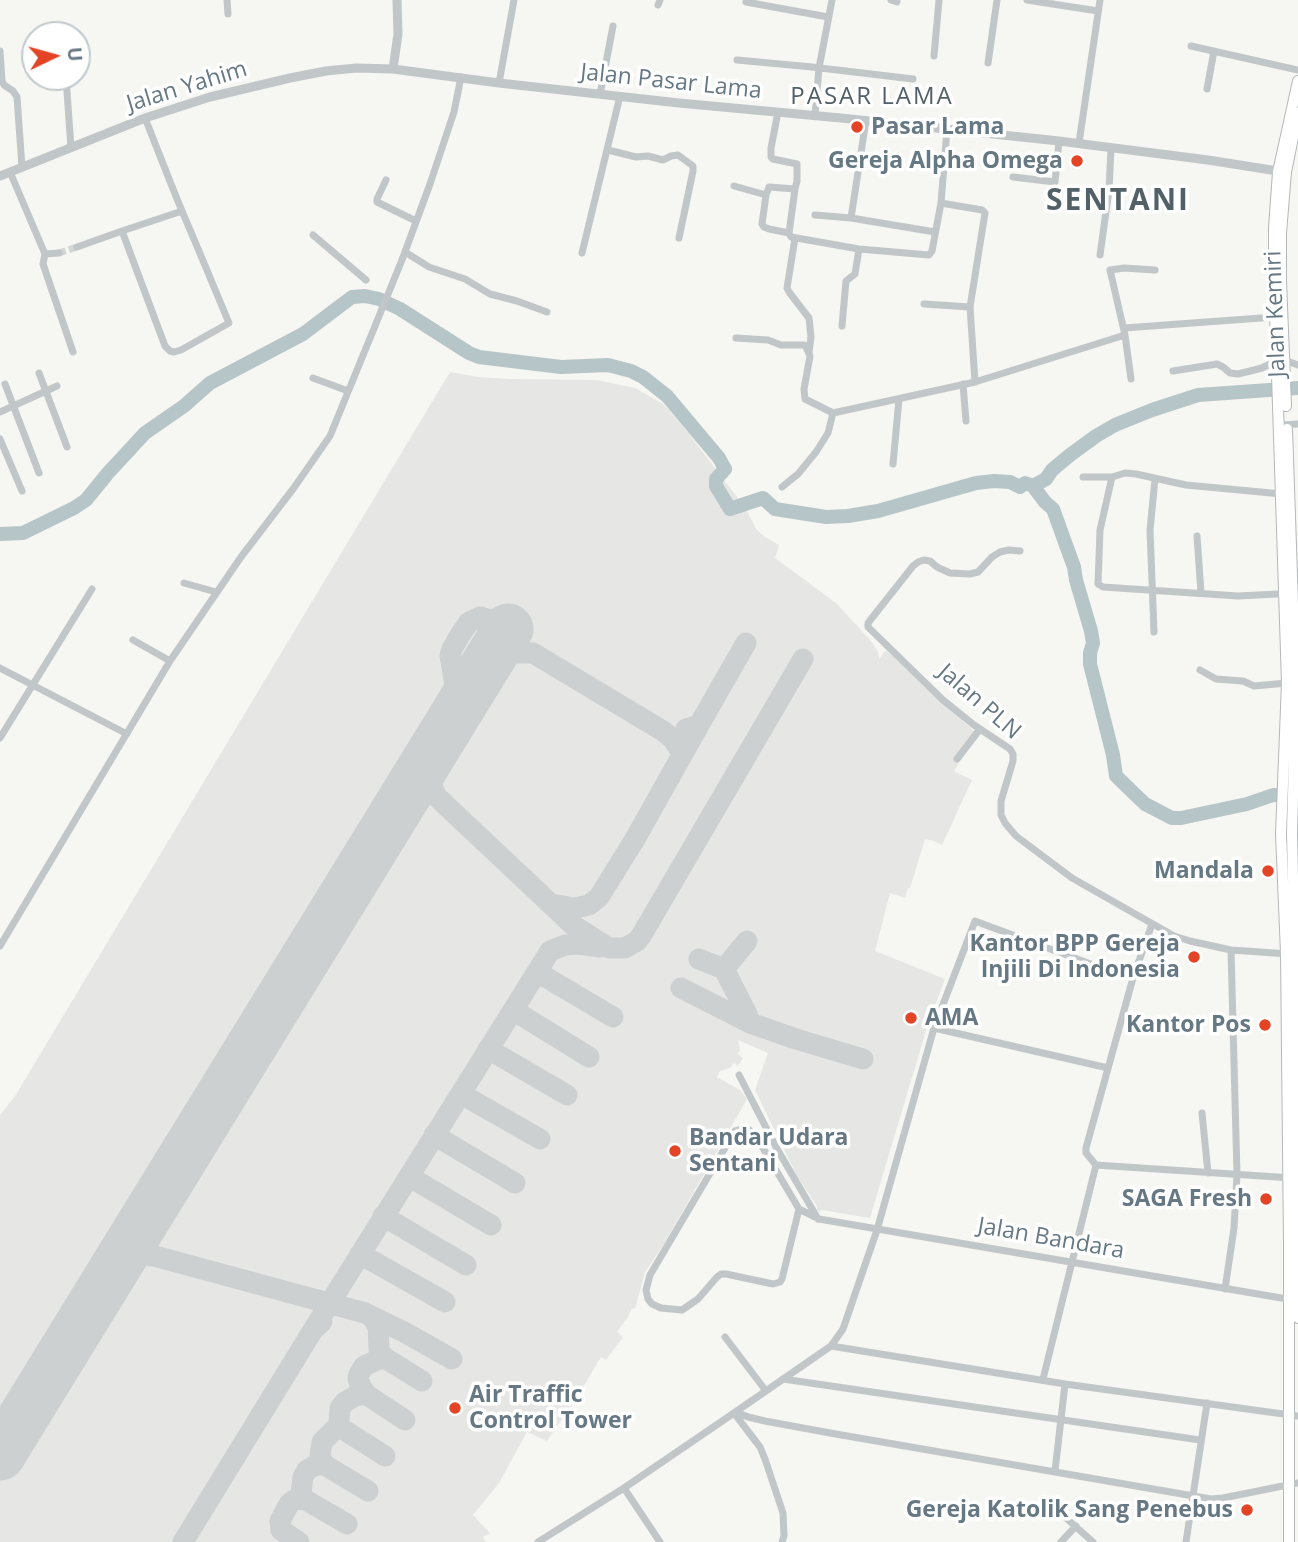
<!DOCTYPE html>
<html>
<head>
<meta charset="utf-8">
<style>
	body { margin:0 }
	#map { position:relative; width:1298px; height:1542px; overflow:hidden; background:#f6f6f2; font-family:"Open Sans",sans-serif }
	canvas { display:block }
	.north { position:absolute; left:21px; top:21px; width:70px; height:70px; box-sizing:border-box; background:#fff; border:2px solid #c1c9cd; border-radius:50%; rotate:85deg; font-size:19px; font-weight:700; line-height:28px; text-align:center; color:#657883 }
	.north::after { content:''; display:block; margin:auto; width:24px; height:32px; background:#e34425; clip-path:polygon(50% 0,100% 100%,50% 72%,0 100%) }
</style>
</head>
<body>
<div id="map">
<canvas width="1298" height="1542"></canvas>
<div class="north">U</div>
</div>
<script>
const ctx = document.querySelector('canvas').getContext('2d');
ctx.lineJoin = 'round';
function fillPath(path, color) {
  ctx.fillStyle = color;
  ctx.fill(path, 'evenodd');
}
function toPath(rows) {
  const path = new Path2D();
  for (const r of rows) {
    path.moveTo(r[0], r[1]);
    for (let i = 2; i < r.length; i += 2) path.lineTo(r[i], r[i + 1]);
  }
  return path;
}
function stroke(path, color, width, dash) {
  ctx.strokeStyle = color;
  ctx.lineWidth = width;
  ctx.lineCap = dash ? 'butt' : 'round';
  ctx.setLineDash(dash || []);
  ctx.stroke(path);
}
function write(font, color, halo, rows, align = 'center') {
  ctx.font = font + ' "Open Sans",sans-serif';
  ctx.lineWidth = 7;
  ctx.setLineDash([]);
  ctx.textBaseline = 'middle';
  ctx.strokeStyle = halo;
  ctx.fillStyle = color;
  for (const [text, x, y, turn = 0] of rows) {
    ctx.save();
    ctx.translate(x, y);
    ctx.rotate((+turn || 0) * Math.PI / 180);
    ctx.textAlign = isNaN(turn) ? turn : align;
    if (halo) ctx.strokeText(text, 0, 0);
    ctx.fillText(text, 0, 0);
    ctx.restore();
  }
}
fillPath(toPath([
	[450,372,478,377,510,379,597,380,635,388,663,404,686,430,744,506,757,530,765,537,779,545,775,558,836,603,871,641,878,652,879,659,884,652,887,651,975,732,955,760,959,763,954,771,972,780,942,845,934,841,925,839,910,888,908,888,905,898,890,893,875,951,945,979,928,1024,870,1218,821,1210,820,1212,817,1210,817,1206,797,1176,755,1090,768,1053,738,1040,740,1050,738,1054,743,1058,738,1066,734,1063,730,1068,720,1071,717,1077,740,1090,747,1099,664,1244,645,1272,635,1309,632,1308,628,1317,617,1332,623,1337,606,1360,601,1357,582,1389,547,1441,527,1432,499,1483,473,1515,490,1533,483,1537,486,1542,0,1542,0,1115,15,1096]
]), '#e6e7e5');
stroke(toPath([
	[1033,486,1046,479,1052,470,1070,455,1096,436,1115,425,1152,410,1198,395,1298,388],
	[0,534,23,533,74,508,86,500,108,473,145,433,184,406,210,383,303,334,352,297,365,296,379,299,400,309,469,353,479,357,561,367,608,365,631,371,643,377,667,396,719,458,725,469,716,479,716,486,730,509,763,498,775,509,826,517,848,516,878,511,976,483,994,481,1010,482,1020,487,1025,483,1033,486,1045,502,1053,509,1074,567,1076,580,1091,631,1093,643,1090,653,1090,664,1113,755,1116,776,1145,804,1172,818,1181,818,1247,804,1273,795,1297,796]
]), '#b6c5c7', 14);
stroke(toPath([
	[486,666,512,653,533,653,663,731,673,739,682,753],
	[459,708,450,656,452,649,460,635,469,622,480,617,491,620,507,631],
	[686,729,699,725,746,643],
	[433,751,429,773,431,782,436,796,573,925,609,948,625,948,637,941,641,936,803,659],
	[403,799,413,793,421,792,436,796],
	[551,904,575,908,589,905,599,897,635,839,699,725],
	[699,959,724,969,747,941],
	[724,969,747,1014,750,1023],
	[537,972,613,1017],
	[681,988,750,1023,796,1039,863,1059],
	[513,1010,589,1057],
	[488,1049,567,1095],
	[461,1094,540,1139],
	[434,1135,515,1183],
	[410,1177,491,1225],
	[148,1215,141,1231,141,1237,142,1243,151,1256],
	[383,1216,466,1265],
	[360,1254,445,1302],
	[111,1274,120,1263,129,1256,134,1254,147,1254,365,1313,404,1332,452,1359],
	[371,1316,378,1326,379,1349,381,1354,385,1358,422,1381],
	[313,1330,550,951,565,945,578,944,600,947],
	[385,1358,377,1360,364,1366,359,1374,358,1379,361,1387,367,1395,405,1420],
	[367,1395,357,1395,345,1402,340,1408,339,1422,341,1428,385,1456],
	[341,1428,334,1430,322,1442,320,1455,323,1464,368,1491],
	[323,1464,314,1466,307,1470,303,1477,301,1493,304,1499,347,1524],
	[183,1542,313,1330,322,1322],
	[299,1542,281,1530,280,1521,289,1504,294,1500,304,1499]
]), '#ccd0d0', 21);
stroke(toPath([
	[0,1455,508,629]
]), '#ccd0d0', 51);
stroke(toPath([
	[59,253,77,247]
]), '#d2d6d6', 7, [7, 3.5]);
const trunk = toPath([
	[1286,406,1281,281,1281,233,1286,172,1298,113],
	[1287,429,1293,605,1295,724,1292,833,1296,1013,1295,1086,1298,1318],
	[1289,1542,1289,1244,1286,953,1281,834,1287,683,1274,282,1274,228,1278,172,1298,81]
]);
stroke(trunk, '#b4b8ba', 12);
stroke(toPath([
	[227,0,228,14],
	[891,0,897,2],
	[1027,0,1098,11],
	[746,2,828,17],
	[658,5,660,0],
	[1191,46,1298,70],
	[0,51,2,81,4,85,13,91,17,97,22,167],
	[934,56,939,0],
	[737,60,812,67,913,79],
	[988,63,997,0],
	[66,77,71,148],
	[499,83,514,0],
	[1207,89,1214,51],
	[600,94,613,26],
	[778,112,771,148,771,157,773,159,797,164,797,181,795,189,769,187,766,195,762,224,764,227,769,229,789,233],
	[815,115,819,68,832,0],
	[145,118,173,189,182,211,199,251,229,323,181,350,174,352,170,351,165,346,122,231,182,211],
	[1079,143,1100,0],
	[608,150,636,157,648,156,663,160,671,156,678,155,693,166,693,171,679,238],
	[10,172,45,254,59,253],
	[1013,177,1055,182,1059,141],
	[386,180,377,199,377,202,416,221],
	[734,186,766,195],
	[795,189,789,233,791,237,859,249,929,255,932,251,941,203,947,129],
	[941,203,982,210,985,213,970,307,975,382],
	[815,215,851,218,935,232],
	[851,218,866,120],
	[313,235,366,280],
	[795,238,787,288,789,292,809,318,811,337,809,352],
	[77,247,122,231],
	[405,252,429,267,465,279,490,294,517,301,547,312],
	[582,253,620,96],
	[45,254,43,264,73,352],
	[1100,255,1109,190,1111,148],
	[924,304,970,307],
	[842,326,846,281,855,274,859,249],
	[1124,328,1275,317],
	[736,338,768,340,781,345,804,345,806,347,810,356,804,389,805,399,833,413],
	[1284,360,1298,365],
	[1173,371,1217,364,1223,367,1230,373,1238,374,1262,368,1276,361],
	[39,373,67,447],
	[313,378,348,391],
	[1131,379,1125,335,1110,270,1124,268,1155,270],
	[5,384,39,473],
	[963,384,966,421],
	[0,412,57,386],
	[1280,425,1298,424],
	[0,439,22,491],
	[893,464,899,399],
	[1083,477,1112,477],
	[782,487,798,474,816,452,828,433,833,413,975,382,1125,335],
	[1282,494,1186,485,1136,474,1125,473,1112,477,1100,530,1098,584,1103,587,1238,596,1298,593],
	[1197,536,1201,593],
	[1020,551,1009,550,1000,552,992,557,978,572,970,574,950,573,937,567,930,561,924,560,918,562,913,566,868,623,868,627,943,700,974,725,1010,749,1013,754,1013,761,1001,801,1001,815,1005,823,1016,836,1072,878,1174,936,1190,941,1231,950,1289,954],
	[184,583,216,592],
	[1154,632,1150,530,1155,479],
	[133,640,170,661],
	[0,668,127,734],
	[1200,670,1216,679,1243,681,1254,686,1287,683],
	[0,738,92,589],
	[957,759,980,729],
	[1152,924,1133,978,1086,1148,1086,1153,1096,1165,1292,1178],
	[0,946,170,661,241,557,293,489,330,436,402,260,430,184,454,112,461,77],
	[934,1028,1108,1068],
	[739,1075,776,1147,818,1219],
	[1202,1113,1208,1173],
	[743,1129,748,1129,753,1133,760,1143,799,1209,782,1279,780,1282,773,1284,726,1274,721,1274,717,1277,698,1299,682,1310,661,1308,652,1304,648,1299,646,1290,650,1275,735,1131,743,1129],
	[799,1209,819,1219,1293,1300],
	[1225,1289,1234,1228,1237,1174,1231,950],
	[725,1337,766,1391],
	[831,1346,1065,1384,1298,1416],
	[783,1379,1200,1440],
	[1043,1379,1096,1165],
	[736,1412,748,1417,765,1421,830,1433,1211,1499,1223,1498,1298,1483],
	[734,1413,760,1447,765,1459,783,1513,784,1536,782,1542],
	[1055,1471,1065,1384],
	[624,1488,660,1542],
	[1057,1510,1093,1542],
	[538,1542,624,1488,734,1413,831,1346,843,1329,877,1230,934,1028,975,921,1104,969,1133,978],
	[1061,1542,1076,1526],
	[1186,1542,1207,1403]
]), '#c1c6c8', 7);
stroke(toPath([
	[393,69,398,34,397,0],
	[0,176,145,118,210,97,290,78,326,71,356,68,393,69,499,83,679,103,841,118,1059,141,1208,160,1284,172]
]), '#c1c6c8', 9);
stroke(trunk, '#fff', 10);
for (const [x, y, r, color] of [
	[857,127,7,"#e34425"],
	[1077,161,7,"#e34425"],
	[1268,871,7,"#e34425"],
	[1194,957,7,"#e34425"],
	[911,1018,7,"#e34425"],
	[1265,1025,7,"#e34425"],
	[675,1151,7,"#e34425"],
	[1266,1199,7,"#e34425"],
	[455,1408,7,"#e34425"],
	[1247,1510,7,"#e34425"]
]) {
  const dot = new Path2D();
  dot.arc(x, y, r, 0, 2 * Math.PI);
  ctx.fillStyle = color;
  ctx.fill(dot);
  stroke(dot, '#fff', 2.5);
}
write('23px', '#657883', '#fff', [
	["Jalan Pasar Lama",671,82,6],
	["Jalan Yahim",187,87,-17],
	["Jalan Kemiri",1276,314,-92],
	["Jalan PLN",979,702,41],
	["Jalan Bandara",1051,1239,10]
]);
write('bold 23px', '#657883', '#fff', [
	["Pasar Lama",871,127,"left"],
	["Gereja Alpha Omega",1063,161],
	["Mandala",1254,871],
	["Kantor BPP Gereja",1180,944],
	["Injili Di Indonesia",1180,970],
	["AMA",925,1018,"left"],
	["Kantor Pos",1251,1025],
	["Bandar Udara",689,1138,"left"],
	["Sentani",689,1164,"left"],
	["SAGA Fresh",1252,1199],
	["Air Traffic",469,1395,"left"],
	["Control Tower",469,1421,"left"],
	["Gereja Katolik Sang Penebus",1233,1510]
], 'right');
ctx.letterSpacing = '2px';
write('24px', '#526068', '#fff', [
	["PASAR LAMA",872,97]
]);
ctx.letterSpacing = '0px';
ctx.letterSpacing = '2px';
write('bold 30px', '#526068', '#fff', [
	["SENTANI",1118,201]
]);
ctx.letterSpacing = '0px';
</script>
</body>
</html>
